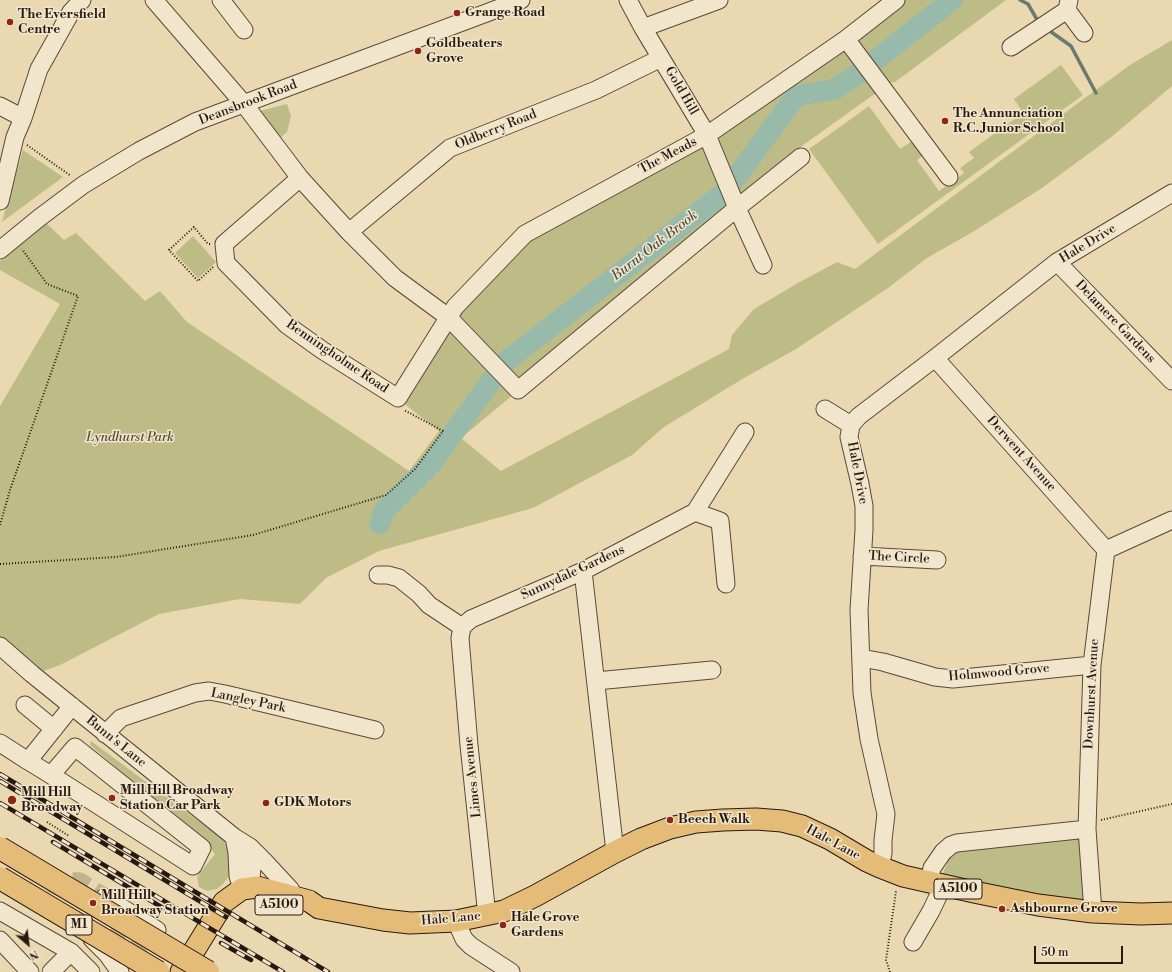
<!DOCTYPE html>
<html>
<head>
<meta charset="utf-8">
<style>
	body { margin:0 }
	#map { position:relative; width:1172px; height:972px; overflow:hidden; background:#e9d8b0; font-family:"Libre Bodoni",serif }
	canvas { display:block }
	.north { position:absolute; left:8px; top:924px; width:40px; height:40px; -webkit-text-stroke:3px #f1e6cc; paint-order:stroke; rotate:152deg; font-size:11px; font-weight:700; line-height:16px; text-align:center; color:#271912 }
	.north::after { content:''; display:block; margin:auto; width:14px; height:18px; background:#271912; clip-path:polygon(50% 0,100% 100%,50% 72%,0 100%) }
	.scale { position:absolute; left:1034px; top:946px; width:89px; height:18px; box-sizing:border-box; border:2px solid #271912; border-top:0; padding-left:5px; font-size:12px; line-height:14px; white-space:nowrap; color:#271912; -webkit-text-stroke:3px #f1e6cc; paint-order:stroke }
</style>
</head>
<body>
<div id="map">
<canvas width="1172" height="972"></canvas>
<div class="north">N</div>
<div class="scale">50 m</div>
</div>
<script>
const ctx = document.querySelector('canvas').getContext('2d');
ctx.lineJoin = 'round';
function fillPath(path, color) {
  ctx.fillStyle = color;
  ctx.fill(path, 'evenodd');
}
function toPath(rows) {
  const path = new Path2D();
  for (const r of rows) {
    path.moveTo(r[0], r[1]);
    for (let i = 2; i < r.length; i += 2) path.lineTo(r[i], r[i + 1]);
  }
  return path;
}
function stroke(path, color, width, dash) {
  ctx.strokeStyle = color;
  ctx.lineWidth = width;
  ctx.lineCap = dash ? 'butt' : 'round';
  ctx.setLineDash(dash || []);
  ctx.stroke(path);
}
function write(font, color, halo, rows, align = 'center') {
  ctx.font = font + ' "Libre Bodoni",serif';
  ctx.lineWidth = 3;
  ctx.setLineDash([]);
  ctx.textBaseline = 'middle';
  ctx.strokeStyle = halo;
  ctx.fillStyle = color;
  for (const [text, x, y, turn = 0] of rows) {
    ctx.save();
    ctx.translate(x, y);
    ctx.rotate((+turn || 0) * Math.PI / 180);
    ctx.textAlign = isNaN(turn) ? turn : align;
    if (halo) ctx.strokeText(text, 0, 0);
    ctx.fillText(text, 0, 0);
    ctx.restore();
  }
}
fillPath(toPath([
	[896,0,1006,0,895,82,890,83,799,148,803,154,461,438,501,471,729,349,732,335,754,309,798,283,837,262,855,269,1089,95,1130,65,1172,40,1172,86,1110,138,1042,188,976,230,927,258,888,288,796,349,744,378,664,427,632,455,533,508,379,551,326,578,300,604,240,599,159,614,60,665,36,674,0,645,0,406,60,304,0,270,0,261,18,244,46,223,64,240,76,233,145,301,160,291,187,322,409,471,439,431,397,398,448,317,525,234,707,135],
	[1061,65,1083,95,878,244,809,149,869,106,900,149,915,139,926,153,917,160,939,191,964,173,960,168,974,158,969,152,1023,113,1014,99],
	[287,104,291,116,287,132,281,137,259,115,260,111],
	[23,150,63,177,2,222],
	[193,236,216,262,198,278,175,253],
	[91,741,223,839,229,852,230,875,223,884,217,889,207,891,199,887,197,877,215,854,200,838,90,745],
	[1075,838,1082,841,1087,896,1079,904,942,875,951,855,962,849]
]), '#bebc86');
stroke(toPath([
	[1020,0,1028,4,1039,23],
	[1047,29,1071,46,1096,93]
]), '#6a7a6e', 3.5);
stroke(toPath([
	[380,524,384,511,431,464,505,362,726,191,796,96,835,89,858,74,952,0]
]), '#97baab', 21);
stroke(toPath([
	[58,917,53,911,51,902,56,892,66,880,80,881,105,897],
	[112,927,131,938,138,949,141,967]
]), '#c2b290', 17, [17, 8]);
const minor = toPath([
	[154,0,244,104,300,178,349,232,395,278,448,317,518,390,737,208,801,157],
	[221,0,244,30],
	[628,0,643,28,707,135,737,208,763,265],
	[1069,0,1067,10,1084,33],
	[643,28,719,0],
	[846,39,949,177],
	[1011,47,1067,10],
	[0,106,23,118],
	[300,178,224,244,226,263,287,325,322,350,398,398,455,307,525,234,707,135,846,39,896,0],
	[0,201,15,137,23,118,39,69,71,12,82,0],
	[349,232,450,148,596,90,661,58],
	[0,250,39,218,83,185,139,151,195,122,521,0],
	[1057,262,1172,381],
	[935,358,1106,550],
	[825,409,851,425],
	[695,512,745,432],
	[695,512,720,521,726,584],
	[862,556,937,560],
	[583,571,615,852],
	[378,575,388,575,399,578,419,594,429,605,462,627],
	[0,646,32,674,234,837,250,847,252,867,251,879,242,889,238,876,237,853,234,837],
	[861,658,883,662,935,677,953,679,1092,665],
	[596,681,712,670],
	[25,705,54,729],
	[105,734,121,718,195,693,209,691,225,694,375,730],
	[0,743,28,761,72,706],
	[28,761,51,775,193,866,202,848,75,747,51,775],
	[250,847,265,862,290,889,295,897],
	[880,867,883,853,883,840,886,814,869,739,862,693,859,610,864,530,864,506,860,484,849,437,851,425,859,416,935,358,1057,262,1172,193],
	[929,882,932,868,943,852,951,845,957,843,1087,829],
	[105,897,157,930],
	[0,911,71,952,91,972],
	[1093,912,1087,829,1092,665,1106,550,1172,520],
	[487,916,469,745,460,638,462,627,471,619,583,571,695,512],
	[456,921,464,939,471,946,511,972],
	[92,939,107,954,120,972],
	[0,940,30,972],
	[913,942,931,911,943,886],
	[51,972,71,952]
]);
const major = toPath([
	[181,972,224,902,242,889,257,887,309,901,319,908,383,920,410,923,456,921,504,911,535,896,615,852,641,839,670,828,696,822,723,820,756,819,782,821,802,826,830,839,867,861,880,867,903,876,974,892,1038,905,1093,912,1141,914,1172,913]
]);
stroke(minor, '#58493a', 19);
stroke(major, '#271912', 23);
stroke(toPath([
	[27,145,71,176],
	[210,244,208,244,194,227,169,250,198,281,213,267],
	[0,525,10,490,78,296,47,284,22,249],
	[0,564,116,557,253,535,386,495,415,469,443,431,404,410],
	[1101,820,1172,804],
	[47,822,69,836],
	[890,972,886,960,896,891]
]), '#271912', 2, [1, 2]);
stroke(minor, '#f1e6cc', 17);
stroke(major, '#e4bc78', 21);
const rail = toPath([
	[0,774,328,972],
	[0,781,226,917],
	[0,803,283,972],
	[53,842,163,908],
	[221,943,251,960]
]);
stroke(rail, '#271912', 4.5);
stroke(rail, '#f1e6cc', 3, [9]);
const highwayBridge = toPath([
	[0,848,208,972],
	[0,878,158,972]
]);
stroke(highwayBridge, '#271912', 24, []);
stroke(highwayBridge, '#e4bc78', 22);
for (const [x, y, r, color] of [
	[457,13,4,"#8f2418"],
	[10,22,4,"#8f2418"],
	[418,51,4,"#8f2418"],
	[945,121,4,"#8f2418"],
	[112,798,4,"#8f2418"],
	[12,800,5,"#8f2418"],
	[266,803,4,"#8f2418"],
	[670,820,4,"#8f2418"],
	[93,903,4,"#8f2418"],
	[1002,909,4,"#8f2418"],
	[503,925,4,"#8f2418"]
]) {
  const dot = new Path2D();
  dot.arc(x, y, r, 0, 2 * Math.PI);
  ctx.fillStyle = color;
  ctx.fill(dot);
  stroke(dot, '#f1e6cc', 1.5);
}
for (const [x, y, w] of [
	[958,889,48],
	[279,905,48],
	[79,925,26]
]) {
  const box = new Path2D();
  box.roundRect(x - w / 2, y - 10, w, 20, 3);
  ctx.fillStyle = '#f1e6cc';
  ctx.fill(box);
  stroke(box, '#271912', 1);
}
write('bold 12px', '#271912', null, [
	["A5100",958,889],
	["A5100",279,905],
	["M1",79,925]
]);
write('bold 13px', '#271912', '#f1e6cc', [
	["Grange Road",465,13],
	["The Eversfield",18,15],
	["Centre",18,30],
	["Goldbeaters",426,44],
	["Grove",426,59],
	["The Annunciation",953,114],
	["R.C. Junior School",953,129],
	["Mill Hill Broadway",120,791],
	["Station Car Park",120,806],
	["Mill Hill",21,793],
	["Broadway",21,808],
	["GDK Motors",274,803],
	["Beech Walk",678,820],
	["Mill Hill",101,896],
	["Broadway Station",101,911],
	["Ashbourne Grove",1010,909],
	["Hale Grove",511,918],
	["Gardens",511,933]
], 'left');
write('13px', '#271912', '#f1e6cc', [
	["Gold Hill",681,91,60],
	["Deansbrook Road",248,103,-21],
	["Oldberry Road",496,130,-22],
	["The Meads",668,156,-28],
	["Hale Drive",1088,244,-31],
	["Delamere Gardens",1115,322,46],
	["Benningholme Road",337,357,34],
	["Derwent Avenue",1021,454,48],
	["Hale Drive",857,473,79],
	["The Circle",899,558,3],
	["Sunnydale Gardens",573,573,-25],
	["Holmwood Grove",999,673,-5],
	["Downhurst Avenue",1092,694,-87],
	["Langley Park",248,701,12],
	["Bunn's Lane",116,742,39],
	["Limes Avenue",473,777,-96],
	["Hale Lane",833,843,28],
	["Hale Lane",451,919,-5]
]);
write('italic 13px', '#544a35', '#f1e6cc', [
	["Lyndhurst Park",130,438]
]);
write('italic 14px', '#4e5148', '#f1e6cc', [
	["Burnt Oak Brook",655,246,-38]
]);
</script>
</body>
</html>
